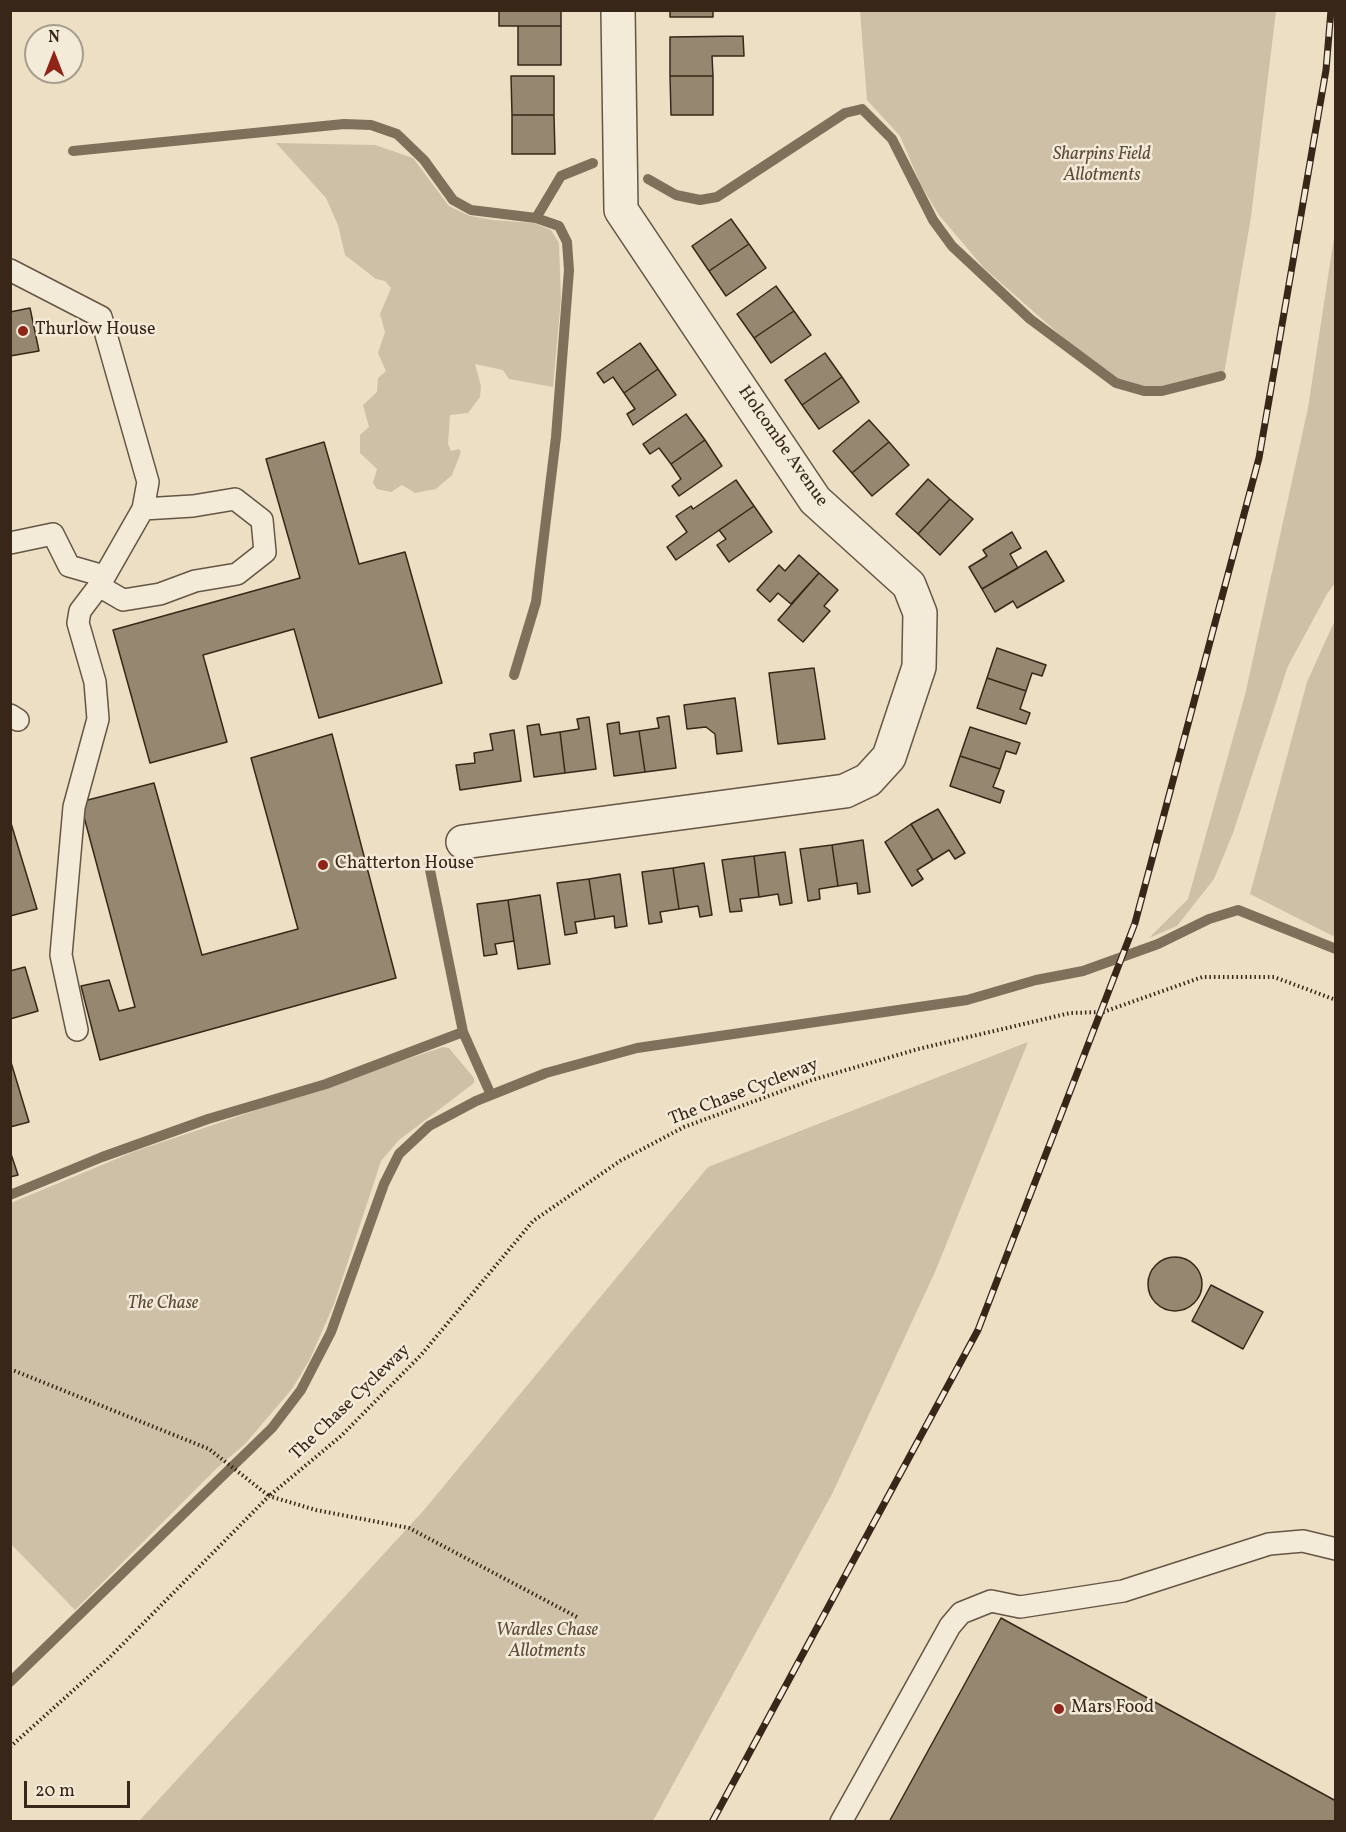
<!DOCTYPE html>
<html>
<head>
<meta charset="utf-8">
<style>
	body { margin:0 }
	#map { position:relative; width:1346px; height:1832px; overflow:hidden; background:#ecdfc3; font-family:Vollkorn,serif }
	canvas { display:block }
	.frame { position:absolute; inset:0; border:12px solid #382719; pointer-events:none }
	.north { position:absolute; left:24px; top:24px; width:60px; height:60px; box-sizing:border-box; background:#f3ead8; border:2px solid #a89c8c; border-radius:50%; rotate:0deg; font-size:16px; font-weight:700; line-height:24px; text-align:center; color:#382719 }
	.north::after { content:''; display:block; margin:auto; width:21px; height:27px; background:#8f2418; clip-path:polygon(50% 0,100% 100%,50% 72%,0 100%) }
	.scale { position:absolute; left:24px; top:1781px; width:106px; height:27px; box-sizing:border-box; border:3px solid #382719; border-top:0; padding-left:8px; font-size:18px; line-height:21px; white-space:nowrap; color:#382719; -webkit-text-stroke:4px #f3ead8; paint-order:stroke }
</style>
</head>
<body>
<div id="map">
<canvas width="1346" height="1832"></canvas>
<div class="frame"></div>
<div class="north">N</div>
<div class="scale">20 m</div>
</div>
<script>
const ctx = document.querySelector('canvas').getContext('2d');
ctx.lineJoin = 'round';
function fillPath(path, color) {
  ctx.fillStyle = color;
  ctx.fill(path, 'evenodd');
}
function toPath(rows) {
  const path = new Path2D();
  for (const r of rows) {
    if (r.length === 3) {
      path.moveTo(r[0] + r[2], r[1]);
      path.arc(r[0], r[1], r[2], 0, 2 * Math.PI);
      continue;
    }
    path.moveTo(r[0], r[1]);
    for (let i = 2; i < r.length; i += 2) path.lineTo(r[i], r[i + 1]);
  }
  return path;
}
function stroke(path, color, width, dash) {
  ctx.strokeStyle = color;
  ctx.lineWidth = width;
  ctx.lineCap = dash ? 'butt' : 'round';
  ctx.setLineDash(dash || []);
  ctx.stroke(path);
}
function write(font, color, halo, rows, align = 'center') {
  ctx.font = font + ' Vollkorn,serif';
  ctx.lineWidth = 5;
  ctx.setLineDash([]);
  ctx.textBaseline = 'middle';
  ctx.strokeStyle = halo;
  ctx.fillStyle = color;
  for (const [text, x, y, turn = 0] of rows) {
    ctx.save();
    ctx.translate(x, y);
    ctx.rotate((+turn || 0) * Math.PI / 180);
    ctx.textAlign = isNaN(turn) ? turn : align;
    if (halo) ctx.strokeText(text, 0, 0);
    ctx.fillText(text, 0, 0);
    ctx.restore();
  }
}
fillPath(toPath([
	[860,11,1276,11,1251,217,1224,374,1162,388,1148,388,1117,379,1076,349,984,268,939,215,921,185,900,136,867,100],
	[276,143,375,145,413,158,449,206,470,216,493,220,534,223,551,230,559,243,561,299,553,387,509,379,503,370,475,364,481,386,480,397,468,413,450,415,448,444,451,451,459,449,461,452,452,475,436,489,415,493,402,485,391,492,377,489,373,483,377,469,360,453,360,435,369,427,363,405,377,392,378,378,386,371,378,353,385,332,380,314,391,288,385,281,376,279,345,255,338,225,326,198],
	[1335,231,1335,583,1327,594,1288,666,1233,833,1214,879,1177,926,1149,938,1188,899,1245,695,1308,408],
	[1335,620,1335,937,1250,894,1307,682],
	[1028,1042,935,1272,833,1492,653,1821,139,1821,424,1510,708,1167],
	[443,1047,449,1048,474,1078,474,1083,399,1140,381,1161,334,1304,310,1359,292,1389,245,1444,217,1468,75,1610,11,1544,11,1203,133,1152]
]), '#cdc0a6');
stroke(toPath([
	[73,151,344,124,371,125,397,134,424,160,453,200,471,210,536,218,559,226,567,242,569,270,556,437,536,602,514,675],
	[648,179,676,195,700,200,717,197,845,113,862,109,892,139,933,220,952,246,1030,319,1116,383,1144,391,1162,391,1221,376],
	[536,218,561,176,593,163],
	[429,865,463,1032,491,1095],
	[10,1195,102,1157,208,1119,326,1084,463,1032],
	[10,1682,272,1428,301,1390,331,1332,384,1184,399,1154,429,1126,476,1101,546,1073,637,1048,967,1000,1036,980,1083,971,1158,944,1209,919,1238,910,1336,949]
]), '#7f705c', 10);
const building = toPath([
	[499,10,561,10,561,26,499,26,499,10],
	[670,10,713,10,713,17,670,17,670,10],
	[518,26,561,26,561,65,518,65,518,26],
	[743,36,744,56,712,56,713,76,670,76,670,37,743,36],
	[511,76,554,76,554,115,512,115,511,76],
	[670,76,713,76,713,115,671,115,670,76],
	[512,115,554,115,555,154,512,154,512,115],
	[731,219,749,244,709,271,692,246,731,219],
	[749,244,766,268,726,296,709,271,749,244],
	[776,286,794,311,754,338,737,314,776,286],
	[30,308,39,351,10,356,10,312,30,308],
	[794,311,811,335,771,363,754,338,794,311],
	[640,343,658,369,624,393,613,377,604,383,597,373,640,343],
	[825,353,842,377,802,405,785,380,825,353],
	[658,369,676,395,633,425,627,414,635,409,624,393,658,369],
	[842,377,859,402,819,429,802,405,842,377],
	[686,414,705,440,671,464,659,448,650,454,643,444,686,414],
	[869,420,889,442,852,473,833,451,869,420],
	[705,440,722,466,679,496,672,486,681,479,671,464,705,440],
	[324,442,359,564,405,552,442,683,319,718,294,629,203,655,227,742,150,763,113,630,300,578,266,459,324,442],
	[889,442,909,465,872,496,852,473,889,442],
	[928,479,950,499,918,534,896,514,928,479],
	[736,480,754,506,676,560,667,547,687,532,676,516,691,506,693,509,736,480],
	[950,499,973,519,940,555,918,534,950,499],
	[754,506,772,532,729,562,717,545,726,539,719,530,754,506],
	[1012,532,1021,548,1010,554,1018,568,982,589,969,567,987,556,983,550,1012,532],
	[1046,551,1064,581,1017,608,1013,601,995,612,982,589,1046,551],
	[799,555,819,573,791,604,778,593,770,602,757,590,779,565,785,571,799,555],
	[819,573,838,590,824,606,830,611,803,642,778,620,819,573],
	[997,648,1046,665,1042,676,1032,673,1026,691,987,678,997,648],
	[814,668,825,739,778,744,769,673,814,668],
	[987,678,1026,691,1020,709,1030,713,1026,724,977,708,987,678],
	[735,698,742,751,717,754,715,734,706,727,687,729,684,705,735,698],
	[669,716,676,768,645,772,639,731,659,728,657,718,669,716],
	[589,717,596,769,565,773,560,732,579,729,577,719,589,717],
	[619,722,620,734,639,731,645,772,614,776,607,724,619,722],
	[539,724,541,735,560,732,565,773,534,777,527,726,539,724],
	[970,727,1020,743,1016,754,1006,751,1000,769,960,756,970,727],
	[514,730,521,781,460,790,456,765,475,763,474,753,493,750,490,734,514,730],
	[332,734,396,978,100,1060,81,986,109,980,119,1011,135,1007,80,802,154,783,202,955,298,929,251,758,332,734],
	[960,756,1000,769,993,787,1004,791,1000,803,950,786,960,756],
	[938,809,965,853,955,859,949,850,933,860,911,824,938,809],
	[10,820,37,909,10,916,10,820],
	[911,824,933,860,917,870,923,879,912,886,885,842,911,824],
	[863,840,870,892,858,894,857,883,838,886,832,845,863,840],
	[832,845,838,886,819,889,820,899,808,901,800,849,832,845],
	[785,852,792,903,780,905,778,894,759,897,754,856,785,852],
	[754,856,759,897,740,899,742,911,730,912,722,860,754,856],
	[704,863,712,915,700,917,698,906,679,909,673,868,704,863],
	[673,868,679,909,660,912,662,922,649,924,642,872,673,868],
	[620,874,627,926,615,928,614,916,595,919,589,879,620,874],
	[589,879,595,919,575,922,577,933,565,935,557,883,589,879],
	[540,895,550,964,518,969,508,900,540,895],
	[508,900,514,941,495,944,497,954,484,956,477,904,508,900],
	[25,967,38,1011,10,1019,10,971,25,967],
	[10,1059,29,1122,10,1127,10,1059],
	[10,1151,18,1175,10,1177,10,1151],
	[1175,1284,27],
	[1211,1285,1263,1312,1243,1349,1192,1321,1211,1285],
	[1001,1618,1336,1801,1336,1822,889,1822,1001,1618]
]);
fillPath(building, '#968771');
stroke(building, '#382719', 1.5);
const service = toPath([
	[10,270,101,317,148,482,143,509,99,586,80,611,78,623,95,682,98,719,74,807,61,955,77,1030],
	[10,543,53,534,69,566,104,576],
	[99,586,123,600,160,594,195,581,237,574,265,552,262,520,235,499,193,506,143,509],
	[10,715,18,720],
	[841,1822,950,1626,961,1613,991,1601,1020,1607,1123,1591,1269,1544,1303,1541,1336,1549]
]);
const minor = toPath([
	[463,842,845,791,868,780,889,757,919,667,920,613,909,585,815,500,621,210,618,10]
]);
stroke(service, '#655544', 24);
stroke(minor, '#655544', 36);
stroke(toPath([
	[10,1369,209,1449,269,1496,341,1436,421,1355,533,1221,620,1161,684,1127,812,1080,918,1049,1070,1013,1103,1012,1202,977,1274,977,1336,1000],
	[10,1747,107,1660,269,1496,316,1510,409,1528,577,1617]
]), '#382719', 4, [1.5, 3]);
stroke(service, '#f3ead8', 21);
stroke(minor, '#f3ead8', 33);
const rail = toPath([
	[712,1822,978,1330,1135,923,1259,458,1326,70,1331,10]
]);
stroke(rail, '#382719', 7);
stroke(rail, '#f3ead8', 4.5, [14]);
for (const [x, y, r, color] of [
	[23,331,6,"#8f2418"],
	[323,865,6,"#8f2418"],
	[1059,1709,6,"#8f2418"]
]) {
  const dot = new Path2D();
  dot.arc(x, y, r, 0, 2 * Math.PI);
  ctx.fillStyle = color;
  ctx.fill(dot);
  stroke(dot, '#f3ead8', 2);
}
write('italic 18px', '#5d4d3c', '#f3ead8', [
	["Sharpins Field",1102,156],
	["Allotments",1102,177],
	["The Chase",163,1305],
	["Wardles Chase",547,1632],
	["Allotments",547,1653]
]);
write('18px', '#382719', '#f3ead8', [
	["Thurlow House",35,331],
	["Chatterton House",335,865],
	["Mars Food",1071,1709]
], 'left');
write('18px', '#382719', '#f3ead8', [
	["Holcombe Avenue",782,447,55],
	["The Chase Cycleway",744,1093,-21],
	["The Chase Cycleway",351,1403,-44]
]);
</script>
</body>
</html>
